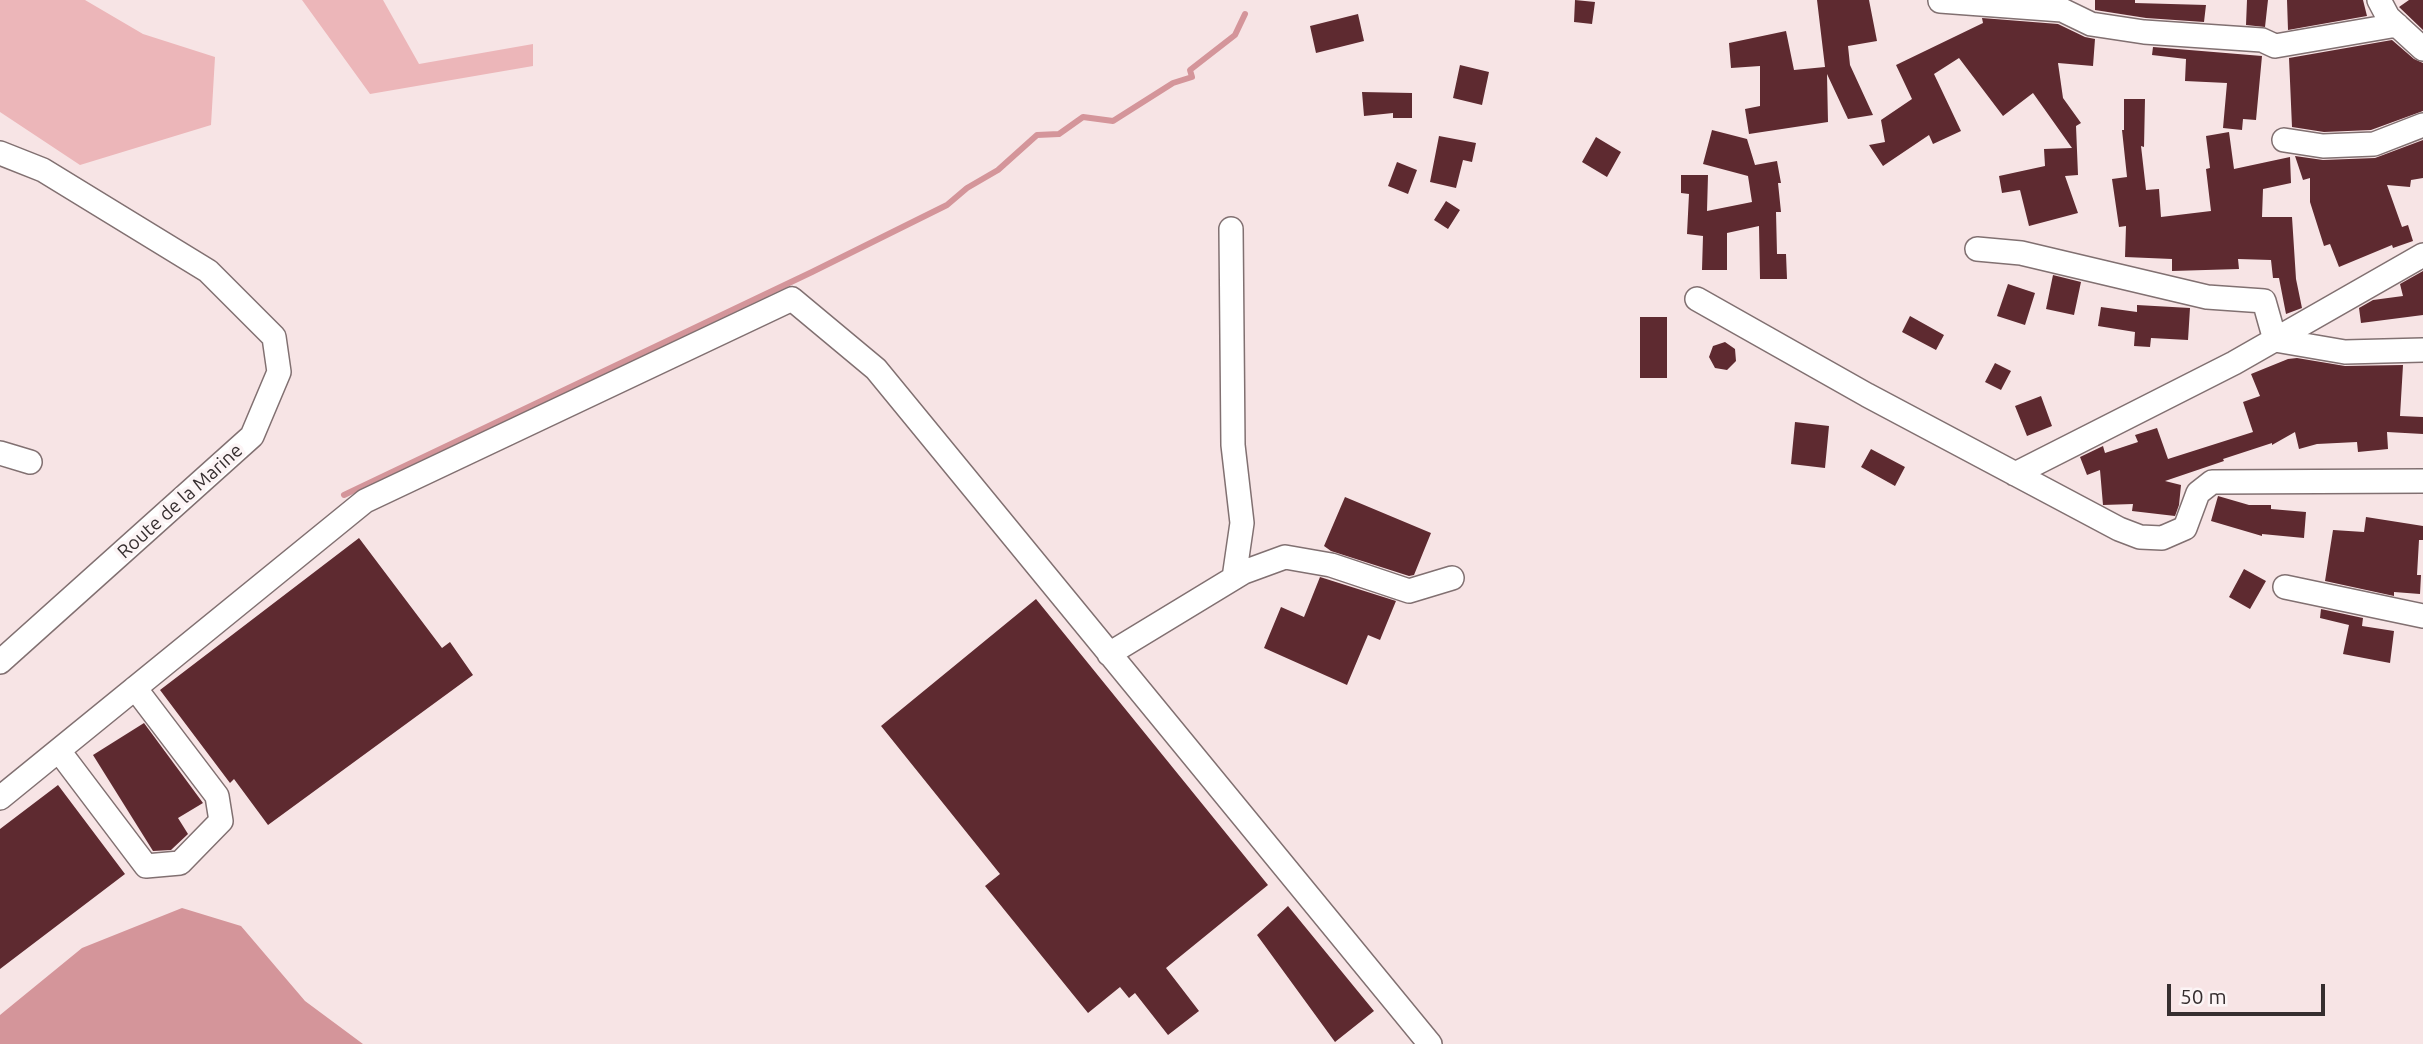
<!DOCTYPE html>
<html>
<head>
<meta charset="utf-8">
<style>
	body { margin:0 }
	#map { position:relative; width:2423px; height:1044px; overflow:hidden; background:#f7e4e5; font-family:Ubuntu,sans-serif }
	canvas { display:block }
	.scale { position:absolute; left:2167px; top:984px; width:158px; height:32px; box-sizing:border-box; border:4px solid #362e2f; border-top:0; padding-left:9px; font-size:21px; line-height:24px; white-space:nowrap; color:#362e2f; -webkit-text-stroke:5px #fcf4f5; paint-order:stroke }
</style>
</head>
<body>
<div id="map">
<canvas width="2423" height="1044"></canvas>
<div class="scale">50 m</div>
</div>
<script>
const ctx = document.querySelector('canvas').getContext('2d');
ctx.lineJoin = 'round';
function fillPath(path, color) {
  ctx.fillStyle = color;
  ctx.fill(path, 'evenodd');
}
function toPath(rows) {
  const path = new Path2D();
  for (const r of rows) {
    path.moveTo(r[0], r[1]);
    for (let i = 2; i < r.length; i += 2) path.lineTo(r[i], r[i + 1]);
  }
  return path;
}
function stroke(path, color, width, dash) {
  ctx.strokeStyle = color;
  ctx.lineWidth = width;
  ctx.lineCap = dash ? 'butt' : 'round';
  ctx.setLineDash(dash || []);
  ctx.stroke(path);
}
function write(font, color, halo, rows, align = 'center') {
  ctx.font = font + ' Ubuntu,sans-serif';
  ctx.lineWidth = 7;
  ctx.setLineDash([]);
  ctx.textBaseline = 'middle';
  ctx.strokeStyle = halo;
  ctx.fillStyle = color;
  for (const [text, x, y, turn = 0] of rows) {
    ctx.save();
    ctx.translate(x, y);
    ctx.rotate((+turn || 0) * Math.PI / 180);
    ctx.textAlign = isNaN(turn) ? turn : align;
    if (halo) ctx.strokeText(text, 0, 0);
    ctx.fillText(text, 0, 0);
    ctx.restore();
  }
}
fillPath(toPath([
	[0,0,85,0,143,34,215,57,211,125,80,165,0,112],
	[302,0,383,0,419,64,533,44,533,66,370,94]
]), '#ecb6b9');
fillPath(toPath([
	[182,908,241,926,305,1001,363,1044,0,1044,0,1015,82,948]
]), '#d4959a');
stroke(toPath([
	[344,495,812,272,947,205,967,188,998,170,1037,135,1059,134,1083,117,1113,121,1173,83,1192,77,1190,70,1235,35,1245,14]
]), '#d4959a', 6);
fillPath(toPath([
	[1575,0,1595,2,1592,24,1574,22],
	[1817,0,1869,0,1877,41,1848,46,1850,65,1873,115,1848,119,1827,74,1828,122,1749,134,1745,109,1760,106,1760,66,1731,68,1729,43,1786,31,1794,70,1825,67],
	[2095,0,2135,0,2135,3,2206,5,2204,22,2146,18,2095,10],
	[2247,0,2268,0,2265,27,2246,25],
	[2287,0,2363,0,2367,16,2288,30],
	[2409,0,2423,0,2423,30,2399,7],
	[1358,14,1364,41,1316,53,1310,26],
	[1982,18,2058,24,2085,37,2095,39,2093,66,2058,63,2063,98,2081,123,2076,126,2078,175,2065,176,2078,213,2029,226,2020,190,2002,193,1999,176,2045,166,2044,149,2072,148,2033,93,2003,116,1959,58,1934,74,1961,131,1933,144,1929,135,1883,166,1869,145,1885,142,1881,120,1912,99,1896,65,1983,23],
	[2392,40,2414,59,2423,63,2423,111,2371,130,2324,132,2292,127,2289,58],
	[2153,47,2262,56,2256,120,2243,119,2242,130,2223,128,2227,83,2185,81,2186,59,2152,55],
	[1460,65,1489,72,1482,105,1453,98],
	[1362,92,1412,93,1412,118,1393,118,1393,113,1364,116],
	[2124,99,2145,99,2144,147,2141,146,2146,190,2159,189,2161,217,2211,211,2206,169,2210,168,2206,136,2229,132,2234,169,2290,157,2291,183,2263,189,2262,217,2292,217,2296,279,2302,308,2286,314,2279,278,2273,278,2271,260,2238,259,2239,269,2172,271,2172,259,2125,257,2126,226,2119,227,2112,179,2127,177,2122,130,2124,130],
	[1712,130,1747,139,1755,165,1777,161,1781,183,1778,183,1781,212,1776,212,1777,254,1786,254,1787,279,1760,279,1759,226,1727,233,1727,270,1702,270,1703,236,1687,234,1689,194,1681,193,1681,175,1708,175,1707,211,1752,202,1748,176,1703,164],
	[1439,136,1476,143,1472,162,1463,160,1456,188,1430,182],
	[1596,137,1621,152,1607,177,1582,162],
	[2423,140,2423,178,2411,180,2410,187,2387,185,2402,227,2408,225,2413,241,2393,248,2392,245,2339,267,2330,244,2324,246,2310,202,2310,178,2303,180,2295,156,2323,160,2375,158],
	[1397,162,1417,170,1408,194,1388,186],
	[1446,201,1460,210,1448,229,1434,220],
	[2423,271,2423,315,2361,323,2359,308,2373,300,2403,296,2400,284],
	[2053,275,2081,282,2074,315,2046,309],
	[2008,284,2035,293,2025,325,1997,316],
	[2137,305,2190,308,2188,340,2151,338,2150,347,2134,346,2135,332,2098,326,2101,307,2137,312],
	[1910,316,1944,335,1936,350,1902,332],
	[1640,317,1667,317,1667,378,1640,378],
	[1725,342,1735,349,1736,361,1727,370,1715,368,1709,357,1713,346],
	[2297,358,2345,366,2403,365,2400,416,2423,417,2423,434,2387,432,2388,449,2358,452,2357,442,2317,444,2299,449,2295,432,2272,445,2272,443,2223,459,2224,461,2165,481,2181,485,2179,505,2175,516,2132,511,2133,504,2103,505,2100,470,2087,475,2080,457,2103,446,2105,453,2138,442,2135,435,2157,428,2168,459,2253,432,2243,402,2260,396,2251,374,2288,359],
	[1995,363,2011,371,2001,390,1985,382],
	[2041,396,2052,426,2027,436,2015,406],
	[1795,422,1829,426,1825,468,1791,464],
	[1871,449,1905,467,1895,486,1861,467],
	[2218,496,2249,505,2271,505,2271,509,2306,512,2304,538,2262,534,2262,536,2211,521],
	[1345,497,1431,533,1414,575,1409,576,1331,551,1324,546],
	[2366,517,2423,526,2423,540,2419,540,2417,575,2421,575,2420,594,2394,592,2394,596,2325,581,2333,530,2364,532],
	[359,538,442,648,450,642,473,675,268,825,234,779,230,783,160,690],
	[2244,569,2266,581,2250,609,2229,597],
	[1320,577,1396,601,1380,640,1368,635,1347,685,1264,648,1281,607,1304,617],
	[1036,599,1268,885,1166,968,1199,1011,1168,1035,1135,993,1129,998,1120,987,1088,1013,985,886,1000,874,881,726],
	[2321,609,2363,618,2362,626,2394,631,2390,663,2343,654,2349,625,2320,618],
	[144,723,203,803,178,818,188,834,171,850,153,851,93,755],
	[58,785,125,874,0,969,0,829],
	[1288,906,1374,1011,1335,1042,1257,935]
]), '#5e2a30');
const street = toPath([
	[2379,0,2388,17,2423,49],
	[1940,1,2062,10,2091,24,2144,32,2262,40,2275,46,2397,25],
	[2284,140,2323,146,2374,144,2423,125],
	[0,153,43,170,208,271,274,337,279,372,252,436,0,662],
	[1231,229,1233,445,1242,523,1234,578],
	[1977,249,2021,253,2207,297,2264,301,2275,340,2345,352,2423,350],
	[1697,299,1867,395,2119,529,2140,537,2162,538,2185,528,2198,493,2212,482,2423,481],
	[0,453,30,462],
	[2015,474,2234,363,2423,255],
	[2285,587,2423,616],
	[1109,654,1244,572,1285,557,1331,565,1409,591,1452,578],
	[59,751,146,866,180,863,221,821,217,796,135,688],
	[0,798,365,501,792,299,876,369,1430,1044]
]);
stroke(street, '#817071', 26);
stroke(street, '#fff', 23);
write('19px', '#362e2f', '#fcf4f5', [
	["Route de la Marine",180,501,-42]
]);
</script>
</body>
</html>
